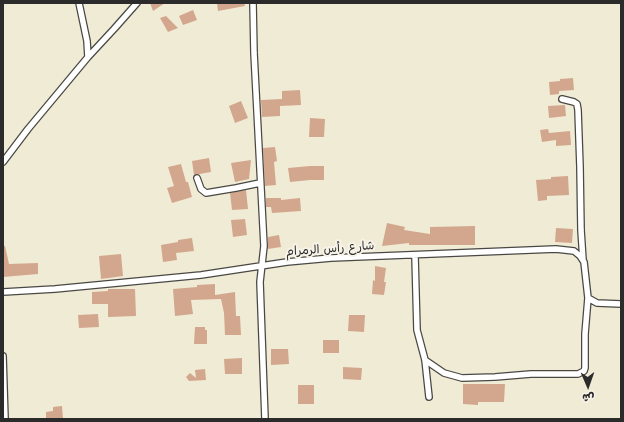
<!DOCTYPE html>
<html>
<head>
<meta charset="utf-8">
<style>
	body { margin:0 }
	#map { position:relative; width:624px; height:422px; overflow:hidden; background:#f0ebd5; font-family:"Playpen Sans","Playpen Sans Arabic",sans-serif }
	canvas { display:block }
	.frame { position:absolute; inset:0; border:4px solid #2b2b2b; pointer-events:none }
	.north { position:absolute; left:568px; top:366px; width:40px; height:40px; -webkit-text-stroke:3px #f7f3e8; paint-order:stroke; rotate:178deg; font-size:11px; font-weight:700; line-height:16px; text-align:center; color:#2b2b2b }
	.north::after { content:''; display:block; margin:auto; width:14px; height:18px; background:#2b2b2b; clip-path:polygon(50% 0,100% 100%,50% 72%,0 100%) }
</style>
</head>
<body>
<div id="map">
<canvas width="624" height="422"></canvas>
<div class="frame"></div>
<div class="north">ش</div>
</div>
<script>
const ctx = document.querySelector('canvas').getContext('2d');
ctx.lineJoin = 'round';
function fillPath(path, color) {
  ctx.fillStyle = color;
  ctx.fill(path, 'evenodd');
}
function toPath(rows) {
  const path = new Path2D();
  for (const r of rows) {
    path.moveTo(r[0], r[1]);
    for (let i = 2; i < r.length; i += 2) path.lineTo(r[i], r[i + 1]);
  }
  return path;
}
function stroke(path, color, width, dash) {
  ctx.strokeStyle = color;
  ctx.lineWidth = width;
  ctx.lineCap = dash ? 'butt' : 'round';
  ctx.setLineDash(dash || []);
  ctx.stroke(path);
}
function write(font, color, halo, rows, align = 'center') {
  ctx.font = font + ' "Playpen Sans","Playpen Sans Arabic",sans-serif';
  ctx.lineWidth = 4;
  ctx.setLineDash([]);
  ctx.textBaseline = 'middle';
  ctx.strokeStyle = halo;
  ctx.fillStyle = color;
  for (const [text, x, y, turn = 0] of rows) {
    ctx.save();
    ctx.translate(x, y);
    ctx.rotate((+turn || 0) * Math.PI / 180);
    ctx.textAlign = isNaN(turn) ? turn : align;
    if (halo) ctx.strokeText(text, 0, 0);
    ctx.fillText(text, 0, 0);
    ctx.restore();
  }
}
fillPath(toPath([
	[150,3,165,3,153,11],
	[217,3,244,3,245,6,218,11],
	[193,10,197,20,183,25,179,16],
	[166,16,178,28,168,32,160,18],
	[573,78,574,90,559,91,559,94,550,95,549,82,560,81,560,79],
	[300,90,301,105,280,106,280,116,262,117,261,100,282,99,282,91],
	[241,101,248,118,235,123,229,106],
	[565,105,566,116,549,118,548,106],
	[310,118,325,119,324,137,309,137],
	[548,129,549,133,570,131,571,145,556,146,556,140,542,142,540,130],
	[275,147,277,161,274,162,276,185,265,186,263,148],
	[209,158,211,172,194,175,192,161],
	[251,160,249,179,235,182,231,163],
	[181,164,186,182,188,182,192,197,172,203,167,188,174,186,168,167],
	[310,166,324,166,324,180,310,180,290,182,288,168],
	[568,176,569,195,547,196,547,200,538,201,536,180,551,179,551,177],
	[246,190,248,209,232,210,230,193],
	[266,198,281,198,281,200,300,198,301,211,272,213,271,207,266,207],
	[245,219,247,235,233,237,231,220],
	[387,223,405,227,404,230,430,234,430,227,475,226,475,245,409,245,409,243,382,246],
	[556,228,573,229,572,243,555,242],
	[279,235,281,247,268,249,268,237],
	[192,238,194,251,176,253,177,260,163,262,161,245,178,242,178,240],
	[3,246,5,246,9,264,38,263,38,274,3,277],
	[121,254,123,276,101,279,99,256],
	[375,266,386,268,384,282,386,282,384,295,372,294,373,280,375,281],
	[215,284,215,295,235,292,236,316,240,316,241,335,225,335,224,313,221,299,191,300,193,314,175,316,173,289,197,287,197,285],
	[108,289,135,289,136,316,108,317,108,304,92,304,92,292,108,291],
	[98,314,99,327,79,328,78,315],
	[349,315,365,315,364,332,348,331],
	[195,327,205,327,205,330,207,330,207,344,194,344],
	[323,340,339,340,339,353,323,353],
	[271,349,288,349,289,364,271,365],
	[242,358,242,374,225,374,224,359],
	[343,367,362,368,361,380,343,379],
	[205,369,206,380,189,381,186,377,190,373,196,378,195,370],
	[463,384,505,384,504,402,478,402,478,405,463,404],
	[298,385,314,385,314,404,298,404],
	[62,406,63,419,46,419,46,412,53,411,53,407]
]), '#d3a78d');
const street = toPath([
	[253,3,254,53,264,246,260,282,265,419],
	[88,57,114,29,137,3],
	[562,99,574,102,577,104,578,110,580,167,581,230,583,260],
	[3,162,28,129,88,57,87,41,79,3],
	[197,178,201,189,206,193,236,188,260,183],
	[415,256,417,330,425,360,429,397],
	[3,292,55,289,201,275,287,262,331,258,556,249,574,251,580,256,584,262,588,298,597,303,621,304],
	[3,356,5,419],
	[425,360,444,373,462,378,495,377,531,374,578,374,584,371,585,368,585,334,588,298]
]);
stroke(street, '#494844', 8);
stroke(street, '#fff', 5.5);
write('12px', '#2b2b2b', '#f7f3e8', [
	["شارع رأس الرمرام",330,249,-4]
]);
</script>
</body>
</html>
